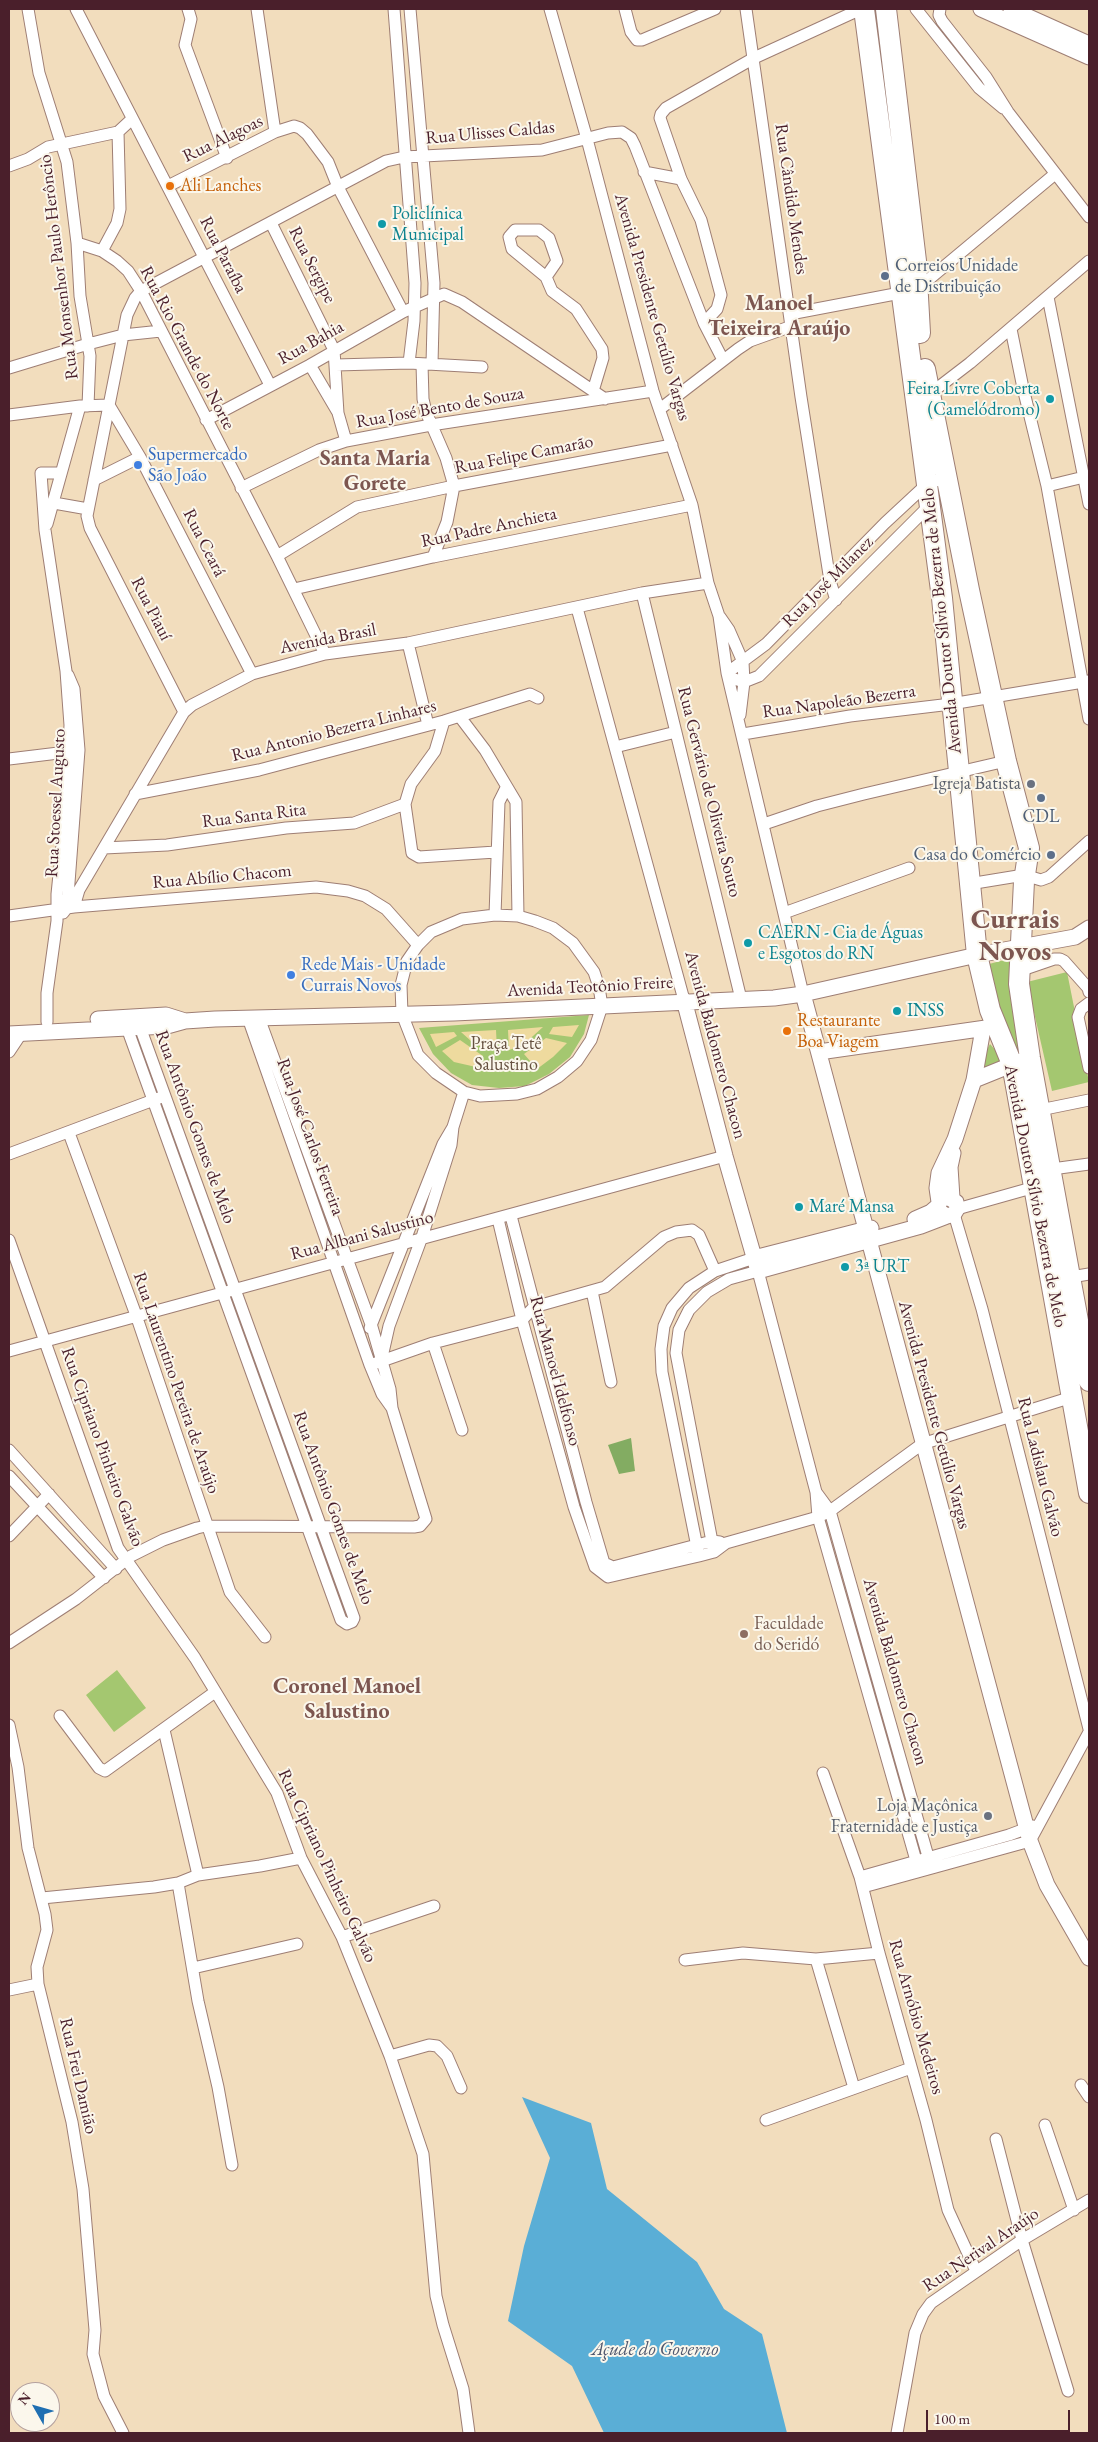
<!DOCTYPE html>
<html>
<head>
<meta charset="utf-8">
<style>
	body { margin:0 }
	#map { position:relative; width:1098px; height:2442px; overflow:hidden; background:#f2ddbd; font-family:"EB Garamond",serif }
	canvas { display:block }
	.frame { position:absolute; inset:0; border:10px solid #4a1f2b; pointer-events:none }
	.north { position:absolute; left:10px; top:2382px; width:50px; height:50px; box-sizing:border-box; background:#fbf7ec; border:1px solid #b4a19f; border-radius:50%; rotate:308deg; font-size:14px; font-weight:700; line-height:20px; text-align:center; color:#4a1f2b }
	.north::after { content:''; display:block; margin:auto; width:18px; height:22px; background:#1f6fb2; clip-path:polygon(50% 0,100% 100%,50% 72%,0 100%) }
	.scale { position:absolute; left:926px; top:2410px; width:144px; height:22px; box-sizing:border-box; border:2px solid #4a1f2b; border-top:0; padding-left:6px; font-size:15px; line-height:18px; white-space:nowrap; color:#4a1f2b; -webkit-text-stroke:4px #fbf7ec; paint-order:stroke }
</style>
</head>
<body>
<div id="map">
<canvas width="1098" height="2442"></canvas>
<div class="frame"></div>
<div class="north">N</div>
<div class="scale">100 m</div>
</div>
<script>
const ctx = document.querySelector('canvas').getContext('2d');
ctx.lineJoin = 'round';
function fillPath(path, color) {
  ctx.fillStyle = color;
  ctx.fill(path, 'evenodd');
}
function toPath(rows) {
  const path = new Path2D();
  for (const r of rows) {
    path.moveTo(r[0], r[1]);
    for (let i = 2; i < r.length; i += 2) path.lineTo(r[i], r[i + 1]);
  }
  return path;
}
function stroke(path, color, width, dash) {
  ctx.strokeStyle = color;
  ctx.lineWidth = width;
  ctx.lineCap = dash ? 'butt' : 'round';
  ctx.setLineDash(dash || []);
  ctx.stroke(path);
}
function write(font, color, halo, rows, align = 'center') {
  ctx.font = font + ' "EB Garamond",serif';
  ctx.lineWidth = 4;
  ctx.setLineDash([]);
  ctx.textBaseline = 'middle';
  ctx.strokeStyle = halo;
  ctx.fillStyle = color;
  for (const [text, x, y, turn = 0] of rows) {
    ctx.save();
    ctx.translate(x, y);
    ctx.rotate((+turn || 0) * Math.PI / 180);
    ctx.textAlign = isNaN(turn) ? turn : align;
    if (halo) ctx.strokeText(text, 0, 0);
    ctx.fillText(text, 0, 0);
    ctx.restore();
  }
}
fillPath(toPath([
	[1016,957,1020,1051,1016,1049,994,1001,989,964],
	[1067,972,1089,1082,1052,1091,1027,982],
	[589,1015,584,1034,570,1057,549,1074,525,1086,499,1088,472,1085,451,1073,433,1054,419,1028],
	[990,1044,1005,1061,981,1069,984,1055],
	[117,1670,146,1708,114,1732,86,1695]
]), '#a4c770');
fillPath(toPath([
	[631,1438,635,1471,619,1474,608,1445]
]), '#83ac62');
fillPath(toPath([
	[579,1025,572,1037,549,1034,553,1027],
	[543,1027,523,1045,509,1050,508,1030],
	[496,1030,497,1050,487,1050,471,1041,461,1032],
	[454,1032,457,1036,436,1047,430,1034],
	[546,1038,567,1043,553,1057,537,1069,524,1054],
	[460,1040,483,1056,476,1067,454,1062,442,1051]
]), '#eeda9e');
fillPath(toPath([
	[522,2097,591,2123,607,2189,697,2262,724,2309,762,2334,787,2433,604,2433,572,2366,508,2321,524,2246,550,2158]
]), '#5aaed6');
const street = toPath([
	[28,9,39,73,67,162,77,243,80,296,90,356,88,406],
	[76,9,270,385],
	[188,9,191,19,185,45,227,158],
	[257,9,275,132],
	[394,9,415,283,414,321,409,363],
	[410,9,434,283,432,364],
	[550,9,587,139,653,391,692,505,708,583,719,616,727,673,803,994],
	[625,9,631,32,637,40,642,40,715,9],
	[746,9,801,397,830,581,836,600],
	[916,9,979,88,1003,108],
	[940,9,939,15,942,21,986,77,1008,112,1089,217],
	[9,166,28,159,48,147,118,132,132,119],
	[644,172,681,179],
	[168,186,275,132,294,126,300,128,307,134,328,162,338,187,403,312],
	[271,223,334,350,338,413,346,441],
	[77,243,102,251,117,261,128,271,141,291,277,556,325,654],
	[102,251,117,223,120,209,118,132],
	[546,277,557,261,549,238,539,230,515,230,509,237,512,249,546,277,552,291,576,309,602,349,603,358,593,391],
	[1048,297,1089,504],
	[790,314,916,290,1055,174],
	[704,323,717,309,721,295,701,220,681,179,660,118,661,114,666,108,754,58,861,9],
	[1011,329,1023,388,1047,486,1089,719],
	[422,364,423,399,426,412,446,458,454,486,447,522,433,557],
	[310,365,337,411],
	[336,365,409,363,482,367],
	[9,368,88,344,123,335,161,331],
	[927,396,970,363,1089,261],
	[660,409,738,349,750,341,792,326],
	[9,415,80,406,109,405,140,457,252,674],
	[206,420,310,365,403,312,444,294,462,302,605,399],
	[94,480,140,457],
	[1047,486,1084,477],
	[241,488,319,450,346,441,431,425,653,391],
	[54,503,88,509],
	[47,524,80,406],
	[277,556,357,507,454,486,672,445],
	[294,589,433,557,692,505],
	[642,593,741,999],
	[577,608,684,1000],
	[720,617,729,630,743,662,744,682,740,715],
	[408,643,428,725],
	[727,673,766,644,885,523,927,484,946,477],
	[728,677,744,682,759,676,931,504],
	[184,712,90,528,87,516,127,315,135,298,141,291,386,161,404,157,542,150,608,133,622,132,631,138,635,146,704,323,723,360],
	[460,717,485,750,516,802,518,916],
	[444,721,435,751,411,784,405,804,412,853,419,857,496,852],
	[743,734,850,716,951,704,1089,681],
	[615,747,676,732],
	[9,759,75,751],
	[135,794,259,770,444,721,530,694,538,698],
	[764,824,817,806,864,794,1006,761],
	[104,848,167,845,286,828,354,823,405,804],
	[969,884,1024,875,1041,880,1049,877,1089,841],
	[74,907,79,890,184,712,192,705,252,674,325,654,408,643,642,593,708,583],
	[63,913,67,908,68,896,79,750,74,689,68,675],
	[784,913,909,868],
	[495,915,518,916,535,921,553,928,573,943,594,972,599,987,602,1006,591,1040,577,1061,558,1077,537,1089,517,1094,480,1096,464,1092,436,1073,418,1055,402,1014,401,985,407,961,418,945,431,932,462,919,495,915],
	[495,915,499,802,506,788],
	[9,916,74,907,316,887,348,891,365,896,386,909,418,945],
	[1019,971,1054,959,1060,959,1064,961,1088,988,1089,992],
	[1089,1003,1081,1009,1078,1017,1089,1068],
	[248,1018,370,1365,382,1394,392,1408],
	[47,1022,47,993,57,921,57,894,66,806,70,725,66,671,45,530,41,473,61,473],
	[127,1028,341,1620,347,1624,352,1622,354,1618,140,1027],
	[9,1052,21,1034],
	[1040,1110,1089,1100],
	[69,1133,136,1315,230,1592,265,1637],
	[9,1154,159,1098],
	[1052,1169,1089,1164],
	[957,1209,1035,1187],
	[954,1214,982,1309,1089,1729],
	[511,1216,586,1502,604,1563,613,1567,712,1541,720,1542],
	[498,1219,522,1320,574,1507,595,1567,608,1577,699,1556,714,1552,726,1543,818,1517,830,1511,922,1444,1072,1397],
	[9,1240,118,1548,195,1658,277,1793,301,1858,342,1937,390,2056,423,2154,436,2296,443,2325,463,2389,469,2433],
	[1065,1278,1089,1274],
	[592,1291,611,1382],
	[370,1328,443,1144,453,1127],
	[433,1343,462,1430],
	[9,1351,725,1156],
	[382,1357,389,1326,422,1237,451,1145,453,1127,464,1092],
	[376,1363,433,1343,522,1320,534,1307,605,1287,664,1237,676,1232,692,1230,699,1235,715,1271],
	[9,1450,116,1569],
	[9,1476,104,1578],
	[816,1492,830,1511,931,1867],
	[9,1536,49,1494],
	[698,1552,662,1372,661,1349,664,1326,672,1308,689,1288,715,1271,754,1258],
	[714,1552,676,1353,679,1330,689,1310,707,1292,729,1279,758,1271,816,1492,818,1517,919,1871],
	[9,1643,76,1599,131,1556,163,1540,197,1528,206,1526,414,1527,420,1526,426,1519,392,1408,390,1389,372,1327,259,1018],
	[60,1716,99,1768,105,1771,215,1692],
	[9,1725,18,1767,28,1848,45,1914,47,1930,37,1967,38,1984,72,2122,83,2189,95,2330,93,2354,104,2396,123,2433],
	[164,1730,198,1875],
	[823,1773,860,1877,879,1953,926,2120,948,2210,976,2271],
	[860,1877,1009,1835,1033,1826],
	[178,1883,198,2001,218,2087,232,2165],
	[863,1887,1030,1841,1089,1732],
	[42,1898,154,1887,178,1883,198,1875,260,1866,301,1858],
	[342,1937,434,1906],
	[816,1959,854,2088],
	[685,1960,743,1953,816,1959,879,1953],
	[193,1968,297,1944],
	[9,1990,38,1984],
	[390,2056,429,2045,437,2046,447,2056,461,2088],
	[1081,2085,1089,2097],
	[766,2120,911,2068],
	[1045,2125,1074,2210],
	[996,2139,1022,2240,1068,2391],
	[897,2433,915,2333,923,2314,931,2303,1022,2240,1089,2200]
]);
const secondary = toPath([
	[981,9,1089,57],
	[1011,9,1089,44],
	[803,994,1030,1841,1047,1885,1089,1958],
	[684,1000,725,1156,758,1271,921,1226,947,1216],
	[98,1019,166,1015,185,1021],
	[9,1034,167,1026,185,1021,215,1019,454,1013,774,998,803,994,977,955,1075,937,1089,928],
	[819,1052,993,1027],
	[974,1080,1021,1061],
	[952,1198,950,1167,953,1153],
	[939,1202,937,1188,939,1173,955,1139,974,1080,983,1029],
	[915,1219,931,1212,938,1206,942,1198,947,1197,956,1202,957,1209,954,1214,947,1216,939,1211,938,1206],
	[754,1258,871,1228]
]);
const highway = toPath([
	[864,9,942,598,977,955,990,1010,1012,1064,1089,1493],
	[886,9,916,261,920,333],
	[925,369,969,590,1006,761,1029,848,1024,881,1019,984,1030,1058,1089,1381]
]);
stroke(street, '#9e7e74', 13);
stroke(secondary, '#9e7e74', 17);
stroke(highway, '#9e7e74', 22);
stroke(street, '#fff', 11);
stroke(secondary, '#fff', 15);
stroke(highway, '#fff', 20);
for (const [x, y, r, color] of [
	[170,186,5,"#e8710a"],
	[382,224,5,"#0f9aa8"],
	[885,276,5,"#5c6f8a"],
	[1050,399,5,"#0f9aa8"],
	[138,465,5,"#3f7fe0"],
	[1031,784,5,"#6b7280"],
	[1041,798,5,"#5c6f8a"],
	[1051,855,5,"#5c6f8a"],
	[748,943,5,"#0f9aa8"],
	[291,975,5,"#3f7fe0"],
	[897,1011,5,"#0f9aa8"],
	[787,1031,5,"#e8710a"],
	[799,1207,5,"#0f9aa8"],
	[845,1267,5,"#0f9aa8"],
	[744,1634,5,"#8d6e63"],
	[988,1816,5,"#6b7280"]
]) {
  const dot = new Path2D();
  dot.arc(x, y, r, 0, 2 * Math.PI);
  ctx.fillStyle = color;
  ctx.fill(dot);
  stroke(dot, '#fbf7ec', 2);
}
write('18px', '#4a1f2b', '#fbf7ec', [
	["Rua Ulisses Caldas",490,133,-5],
	["Rua Alagoas",223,139,-26],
	["Rua Cândido Mendes",791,199,82],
	["Rua Paraíba",223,255,63],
	["Rua Sergipe",312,265,63],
	["Rua Monsenhor Paulo Herôncio",59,267,-97],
	["Avenida Presidente Getúlio Vargas",652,307,74],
	["Rua Bahia",311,343,-29],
	["Rua Rio Grande do Norte",187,348,62],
	["Rua José Bento de Souza",440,408,-10],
	["Rua Felipe Camarão",524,455,-11],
	["Rua Padre Anchieta",489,528,-12],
	["Rua Ceará",204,543,63],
	["Rua José Milanez",828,582,-45],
	["Rua Piauí",151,609,63],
	["Avenida Doutor Sílvio Bezerra de Melo",942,621,-96],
	["Avenida Brasil",328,639,-11],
	["Rua Napoleão Bezerra",839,702,-8],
	["Rua Antonio Bezerra Linhares",334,731,-14],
	["Rua Gervário de Oliveira Souto",709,792,76],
	["Rua Stoessel Augusto",56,803,-87],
	["Rua Santa Rita",254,816,-7],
	["Rua Abílio Chacom",222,877,-5],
	["Avenida Teotônio Freire",590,987,-3],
	["Avenida Baldomero Chacon",715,1045,75],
	["Rua Antônio Gomes de Melo",195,1127,70],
	["Rua José Carlos Ferreira",310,1137,70],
	["Avenida Doutor Sílvio Bezerra de Melo",1035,1196,79],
	["Rua Albani Salustino",362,1236,-15],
	["Rua Manoel Idelfonso",555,1371,75],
	["Rua Laurentino Pereira de Araújo",176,1383,71],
	["Avenida Presidente Getúlio Vargas",934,1415,75],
	["Rua Cipriano Pinheiro Galvão",102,1447,70],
	["Rua Ladislau Galvão",1040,1467,76],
	["Rua Antônio Gomes de Melo",333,1508,70],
	["Avenida Baldomero Chacon",895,1672,74],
	["Rua Cipriano Pinheiro Galvão",327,1866,65],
	["Rua Arnóbio Medeiros",916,2017,74],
	["Rua Frei Damião",78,2076,77],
	["Rua Nerival Araújo",981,2250,-34]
]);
write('18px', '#c56008', '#fbf7ec', [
	["Ali Lanches",180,186],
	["Restaurante",797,1021],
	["Boa Viagem",797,1042]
], 'left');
write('18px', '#0d838f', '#fbf7ec', [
	["Policlínica",392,214],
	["Municipal",392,235],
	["Feira Livre Coberta",1040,389,"right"],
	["(Camelódromo)",1040,410,"right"],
	["CAERN - Cia de Águas",758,933],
	["e Esgotos do RN",758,954],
	["INSS",907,1011],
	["Maré Mansa",809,1207],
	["3ª URT",855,1267]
], 'left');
write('18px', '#4e5e75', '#fbf7ec', [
	["Correios Unidade",895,266],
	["de Distribuição",895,287],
	["CDL",1041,817,"center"],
	["Casa do Comércio",1041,855,"right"]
], 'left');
write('18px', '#366cbe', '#fbf7ec', [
	["Supermercado",148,455],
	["São João",148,476],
	["Rede Mais - Unidade",301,965],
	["Currais Novos",301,986]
], 'left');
write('18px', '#5b616d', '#fbf7ec', [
	["Igreja Batista",1021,784],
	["Loja Maçônica",978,1806],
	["Fraternidade e Justiça",978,1827]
], 'right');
write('18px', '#655140', '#fbf7ec', [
	["Praça Tetê",506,1044],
	["Salustino",506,1065]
]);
write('18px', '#785e54', '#fbf7ec', [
	["Faculdade",754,1624],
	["do Seridó",754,1645]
], 'left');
write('italic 19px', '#50586f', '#fbf7ec', [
	["Açude do Governo",655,2350]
]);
write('bold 22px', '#7d5650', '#fbf7ec', [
	["Manoel",779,304],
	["Teixeira Araújo",779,329],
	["Santa Maria",375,459],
	["Gorete",375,484],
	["Coronel Manoel",347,1687],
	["Salustino",347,1712]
]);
write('bold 28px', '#7d5650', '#fbf7ec', [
	["Currais",1015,920],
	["Novos",1015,952]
]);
</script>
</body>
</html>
